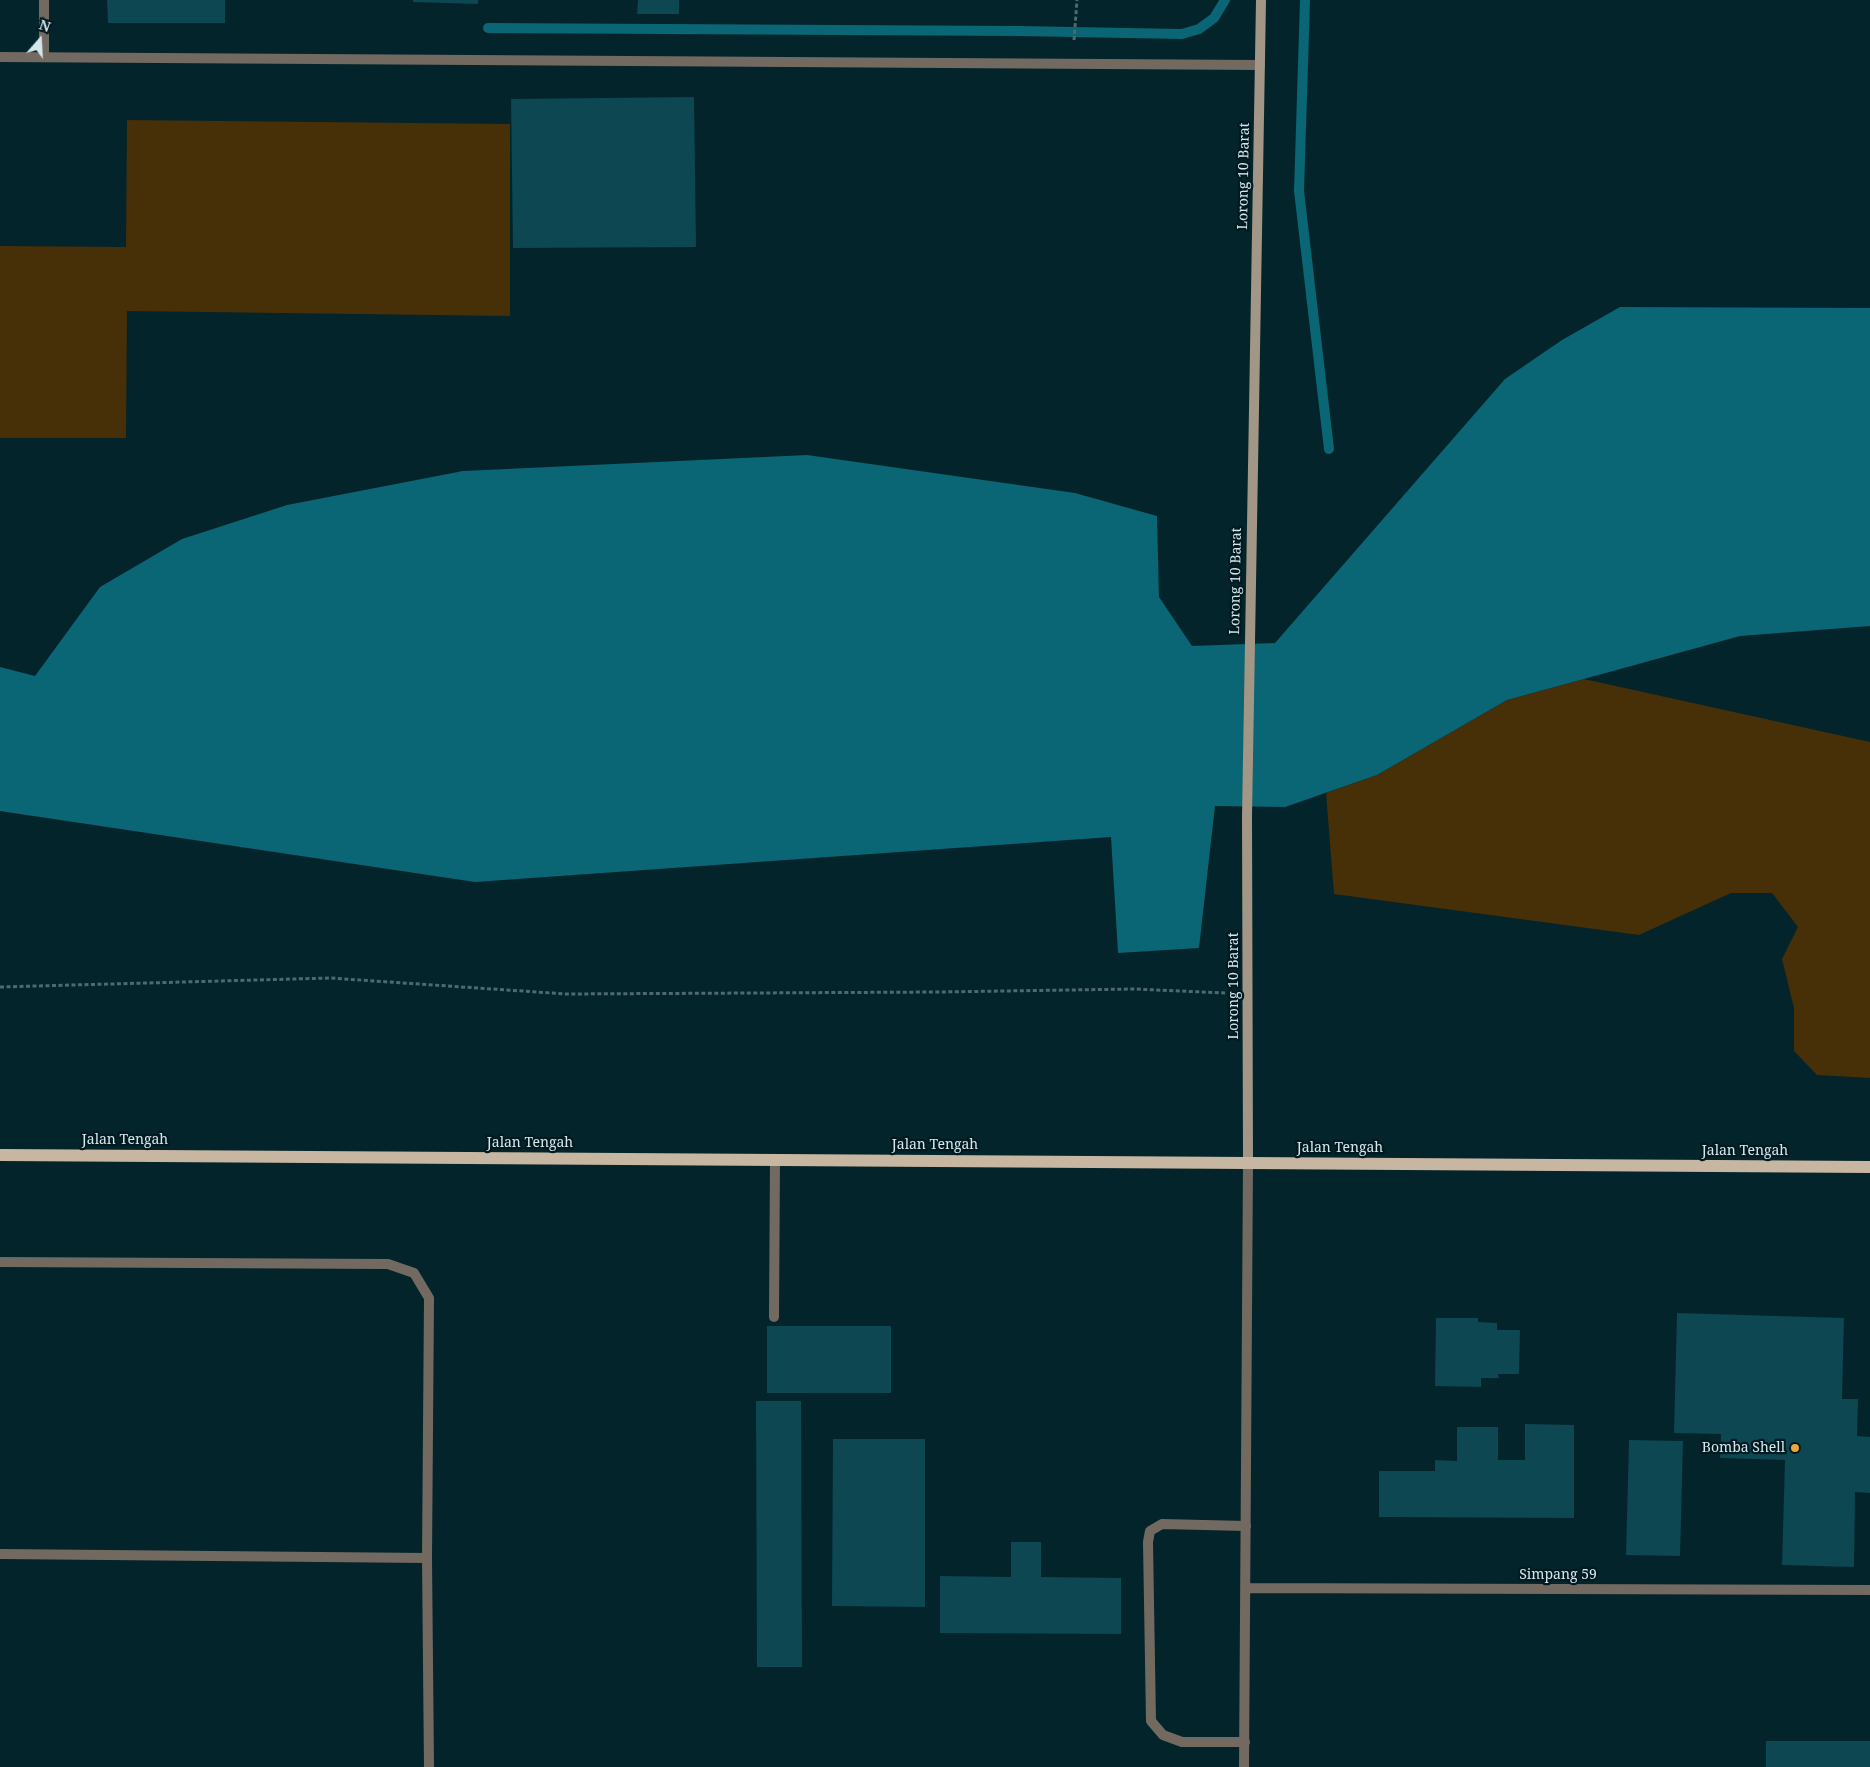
<!DOCTYPE html>
<html>
<head>
<meta charset="utf-8">
<style>
	body { margin:0 }
	#map { position:relative; width:1870px; height:1767px; overflow:hidden; background:#03242a; font-family:"Noto Serif",serif }
	canvas { display:block }
	.north { position:absolute; left:15px; top:15px; width:50px; height:50px; -webkit-text-stroke:4px #001a21; paint-order:stroke; rotate:19deg; font-size:14px; font-weight:700; line-height:20px; text-align:center; color:#d5e7eb }
	.north::after { content:''; display:block; margin:auto; width:18px; height:22px; background:#d5e7eb; clip-path:polygon(50% 0,100% 100%,50% 72%,0 100%) }
</style>
</head>
<body>
<div id="map">
<canvas width="1870" height="1767"></canvas>
<div class="north">N</div>
</div>
<script>
const ctx = document.querySelector('canvas').getContext('2d');
ctx.lineJoin = 'round';
function fillPath(path, color) {
  ctx.fillStyle = color;
  ctx.fill(path, 'evenodd');
}
function toPath(rows) {
  const path = new Path2D();
  for (const r of rows) {
    path.moveTo(r[0], r[1]);
    for (let i = 2; i < r.length; i += 2) path.lineTo(r[i], r[i + 1]);
  }
  return path;
}
function stroke(path, color, width, dash) {
  ctx.strokeStyle = color;
  ctx.lineWidth = width;
  ctx.lineCap = dash ? 'butt' : 'round';
  ctx.setLineDash(dash || []);
  ctx.stroke(path);
}
function write(font, color, halo, rows, align = 'center') {
  ctx.font = font + ' "Noto Serif",serif';
  ctx.lineWidth = 4.5;
  ctx.setLineDash([]);
  ctx.textBaseline = 'middle';
  ctx.strokeStyle = halo;
  ctx.fillStyle = color;
  for (const [text, x, y, turn = 0] of rows) {
    ctx.save();
    ctx.translate(x, y);
    ctx.rotate((+turn || 0) * Math.PI / 180);
    ctx.textAlign = isNaN(turn) ? turn : align;
    if (halo) ctx.strokeText(text, 0, 0);
    ctx.fillText(text, 0, 0);
    ctx.restore();
  }
}
fillPath(toPath([
	[127,120,510,124,510,316,127,311,126,438,0,438,0,246,126,247],
	[1584,679,1870,742,1870,1078,1817,1075,1794,1051,1794,1008,1782,959,1798,927,1772,893,1731,893,1639,935,1334,894,1326,793,1377,775,1507,700]
]), '#472f07');
fillPath(toPath([
	[1620,307,1870,308,1870,626,1740,636,1584,679,1507,700,1377,775,1285,807,1215,806,1199,948,1118,953,1111,837,475,882,0,811,0,667,35,676,100,587,182,539,287,505,463,471,807,455,1075,493,1157,516,1159,597,1192,646,1275,643,1505,379,1562,340]
]), '#0a6574');
stroke(toPath([
	[1305,0,1299,191,1329,449],
	[488,28,1019,31,1182,34,1199,29,1214,18,1225,0]
]), '#0a6574', 10);
fillPath(toPath([
	[107,0,225,0,225,23,108,23],
	[413,0,478,0,478,4,413,2],
	[638,0,679,0,679,14,637,14],
	[694,97,696,247,513,248,511,99],
	[1677,1313,1844,1318,1842,1399,1858,1399,1857,1436,1870,1437,1870,1493,1855,1492,1854,1567,1782,1565,1785,1460,1720,1458,1721,1434,1674,1433],
	[1436,1318,1478,1318,1478,1322,1497,1323,1497,1330,1520,1330,1519,1374,1498,1374,1499,1378,1481,1378,1481,1387,1435,1386],
	[767,1326,891,1326,891,1393,767,1393],
	[756,1401,801,1401,802,1667,757,1667],
	[1525,1424,1574,1425,1574,1518,1379,1517,1379,1471,1435,1471,1435,1460,1457,1461,1457,1427,1498,1427,1498,1460,1525,1460],
	[833,1439,925,1439,925,1607,832,1606],
	[1629,1440,1683,1441,1680,1556,1626,1555],
	[1011,1542,1041,1542,1041,1577,1121,1578,1121,1634,940,1633,940,1576,1011,1577],
	[1766,1741,1870,1741,1870,1767,1766,1767]
]), '#0c4752');
stroke(toPath([
	[1074,40,1077,0],
	[0,987,330,978,566,994,938,992,1134,989,1225,993]
]), '#4e6a6f', 3, [4, 2.5]);
stroke(toPath([
	[44,57,44,0],
	[774,1317,775,1159],
	[1245,1742,1182,1742,1163,1735,1151,1721,1148,1542,1150,1531,1162,1524,1246,1526]
]), '#726a61', 10);
stroke(toPath([
	[0,57,1260,65],
	[0,1262,388,1264,414,1273,429,1298,427,1558,429,1767],
	[0,1554,427,1558],
	[1246,1588,1870,1590],
	[1244,1767,1248,1162]
]), '#726a61', 10);
stroke(toPath([
	[1248,1162,1247,817,1261,0]
]), '#a29686', 10);
stroke(toPath([
	[0,1155,1870,1167]
]), '#c7b7a2', 12);
for (const [x, y, r, color] of [
	[1795,1448,5,"#eda83b"]
]) {
  const dot = new Path2D();
  dot.arc(x, y, r, 0, 2 * Math.PI);
  ctx.fillStyle = color;
  ctx.fill(dot);
  stroke(dot, '#001a21', 2);
}
write('14px', '#d5e7eb', '#001a21', [
	["Lorong 10 Barat",1244,176,-89],
	["Lorong 10 Barat",1236,581,-89],
	["Lorong 10 Barat",1234,986,-90],
	["Jalan Tengah",125,1140],
	["Jalan Tengah",530,1143],
	["Jalan Tengah",935,1145],
	["Jalan Tengah",1340,1148],
	["Jalan Tengah",1745,1151],
	["Simpang 59",1558,1575]
]);
write('14px', '#d5e7eb', '#001a21', [
	["Bomba Shell",1785,1448]
], 'right');
</script>
</body>
</html>
